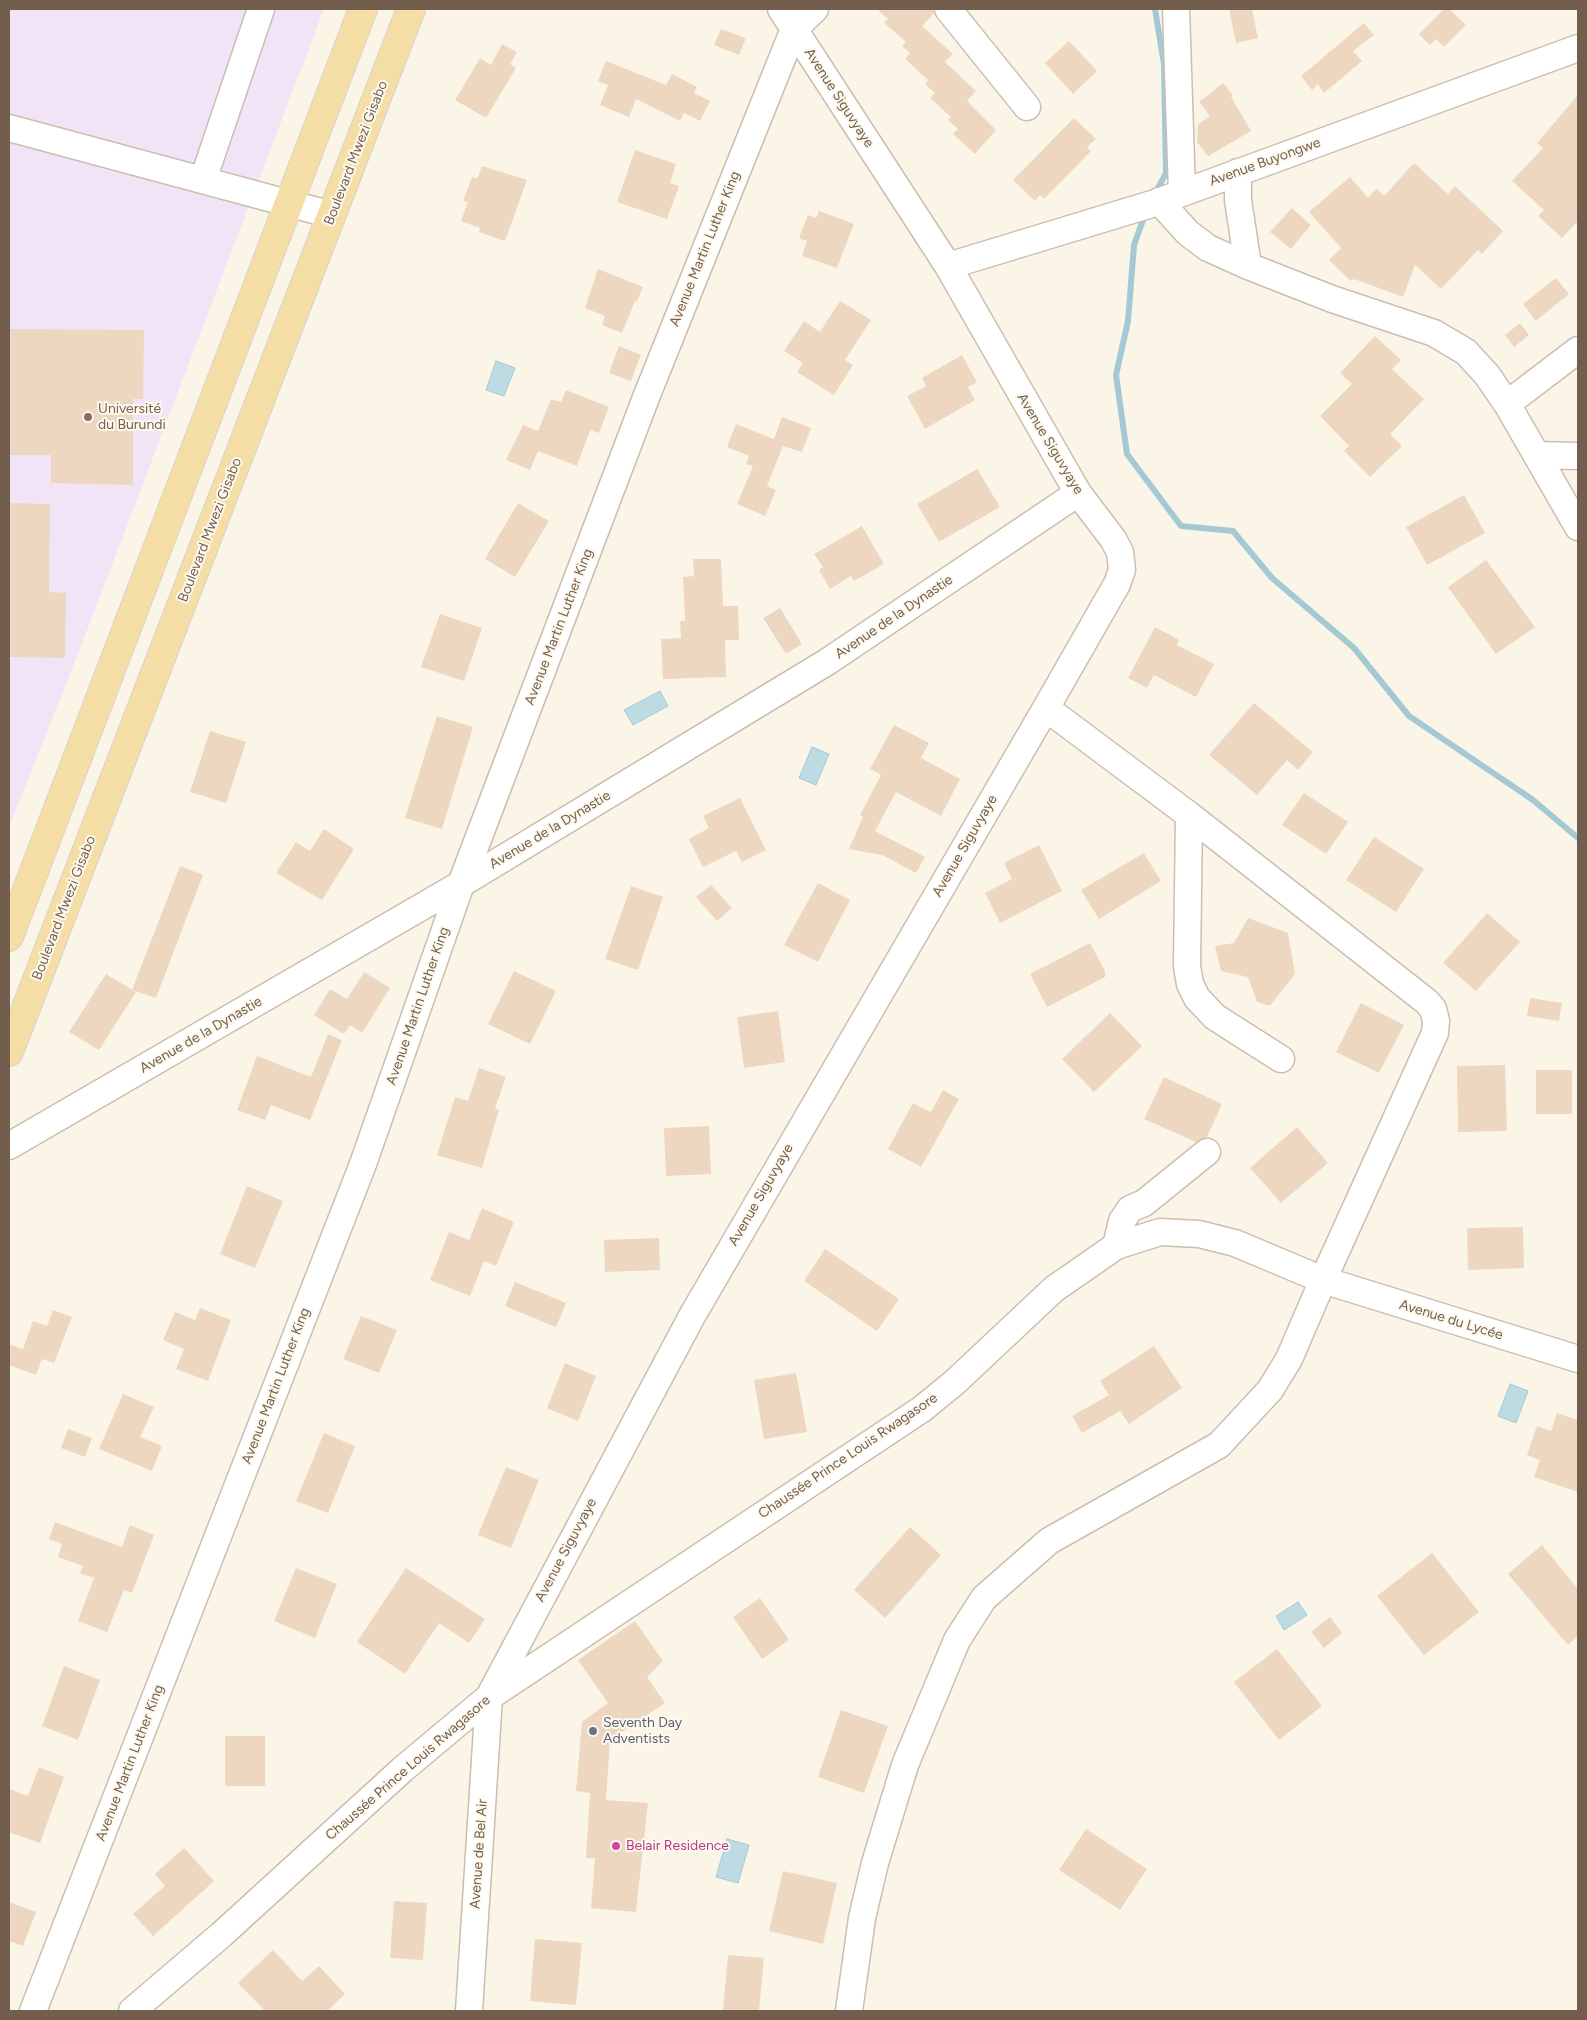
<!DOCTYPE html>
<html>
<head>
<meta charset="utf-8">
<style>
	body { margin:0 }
	#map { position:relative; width:1587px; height:2020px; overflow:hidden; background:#fbf5e8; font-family:Figtree,sans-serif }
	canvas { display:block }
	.frame { position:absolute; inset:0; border:10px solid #735e4e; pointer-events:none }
</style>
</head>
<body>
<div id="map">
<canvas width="1587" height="2020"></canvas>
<div class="frame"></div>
</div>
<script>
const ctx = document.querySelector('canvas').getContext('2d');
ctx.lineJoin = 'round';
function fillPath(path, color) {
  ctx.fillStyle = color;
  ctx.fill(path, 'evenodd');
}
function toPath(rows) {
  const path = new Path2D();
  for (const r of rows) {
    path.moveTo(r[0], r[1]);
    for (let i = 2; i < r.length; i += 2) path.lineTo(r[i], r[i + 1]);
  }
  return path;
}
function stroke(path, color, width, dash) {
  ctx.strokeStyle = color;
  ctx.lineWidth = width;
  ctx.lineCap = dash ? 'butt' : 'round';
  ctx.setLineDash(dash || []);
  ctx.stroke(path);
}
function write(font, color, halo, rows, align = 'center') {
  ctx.font = font + ' Figtree,sans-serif';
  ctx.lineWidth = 4;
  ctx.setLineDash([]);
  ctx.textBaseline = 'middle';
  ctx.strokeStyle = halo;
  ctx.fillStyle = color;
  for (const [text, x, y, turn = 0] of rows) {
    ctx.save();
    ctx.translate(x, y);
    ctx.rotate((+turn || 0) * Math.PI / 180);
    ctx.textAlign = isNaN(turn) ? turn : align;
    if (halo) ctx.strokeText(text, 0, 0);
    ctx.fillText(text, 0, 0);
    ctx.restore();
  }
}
fillPath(toPath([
	[9,9,324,9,83,641,9,827]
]), '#f2e4f7');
const water = toPath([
	[496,361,515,368,504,396,486,390,496,361],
	[660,691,668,706,633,725,624,710,660,691],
	[812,747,829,754,816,785,799,778,812,747],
	[1510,1384,1528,1391,1516,1423,1498,1416,1510,1384],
	[1298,1602,1307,1615,1284,1630,1276,1616,1298,1602],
	[727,1839,749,1845,738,1883,716,1877,727,1839]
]);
fillPath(water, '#bedbe3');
stroke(water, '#a4c9d4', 1);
stroke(toPath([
	[1155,9,1164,64,1166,173,1155,194],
	[1146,212,1134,245,1128,321,1116,375,1127,454,1181,526,1233,531,1272,578,1354,648,1409,716,1533,800,1578,838]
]), '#a4c9d4', 6);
fillPath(toPath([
	[877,9,933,9,934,13,922,26,953,54,945,62,976,91,967,101,996,130,975,154,953,134,958,129,948,120,951,117,930,98,935,93,925,84,928,80,905,59,910,53,902,46,906,42,884,23,888,19],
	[1229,9,1252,9,1258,38,1236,43],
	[1444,9,1449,9,1466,25,1444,47,1436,39,1430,45,1419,34],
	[1364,23,1374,35,1353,51,1362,61,1324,93,1318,84,1312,90,1301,76],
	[721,29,746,38,739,55,714,45],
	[1069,41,1097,71,1073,94,1045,63],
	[502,44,517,52,510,64,516,68,486,118,455,100,480,58,491,65],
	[606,61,666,85,672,74,697,87,694,93,710,101,700,121,684,113,680,121,636,99,629,117,600,105,608,85,598,81],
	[1223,83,1233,95,1231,97,1251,131,1208,156,1197,142,1198,124,1210,116,1199,102],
	[1578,95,1578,221,1562,238,1538,216,1544,210,1512,181,1543,148,1537,143],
	[1074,118,1096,139,1087,147,1091,151,1044,199,1040,195,1035,201,1013,180],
	[635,150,676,164,670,183,679,186,667,219,617,202],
	[1414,163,1448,194,1455,186,1503,231,1482,254,1478,250,1441,289,1415,265,1403,297,1354,279,1351,281,1329,260,1341,248,1309,212,1350,177,1368,198,1376,189,1384,196],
	[482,166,527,180,505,241,479,232,480,228,461,221,468,202,463,201,472,177,477,179],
	[1292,208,1311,225,1291,249,1270,232],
	[819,211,854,224,837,268,802,256,807,241,799,238,808,215,816,218],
	[598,269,643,287,637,301,635,301,622,333,602,325,605,316,585,308],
	[1556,278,1569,294,1536,321,1523,304],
	[840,301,871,320,845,360,853,365,834,395,797,372,803,363,784,351,804,321,820,332],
	[1520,323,1529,335,1514,347,1505,335],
	[9,329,144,330,143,399,133,399,133,485,51,483,51,455,9,455],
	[1375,336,1401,360,1392,369,1424,399,1390,434,1402,446,1370,477,1344,451,1349,446,1320,416,1352,384,1340,373],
	[619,346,641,355,631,381,609,373],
	[962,355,977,382,968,387,975,400,925,429,907,396,926,386,922,378],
	[566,390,609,407,599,433,590,430,577,466,538,451,530,470,506,460,523,425,538,431,551,399,561,402],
	[782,417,811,428,802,452,783,446,767,486,776,490,765,516,737,504,753,466,746,464,749,456,727,447,736,424,774,439],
	[977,469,1000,507,939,542,917,504],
	[1464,495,1485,533,1427,565,1406,527],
	[9,503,50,504,49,592,66,593,65,658,9,657],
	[518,503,549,521,515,577,485,559],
	[862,526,884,564,854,581,851,576,830,589,819,570,823,567,814,554],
	[693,559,721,559,723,606,738,606,739,640,725,640,726,677,663,679,661,639,681,638,680,621,685,621,683,577,694,576],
	[1486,560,1535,627,1496,654,1448,587],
	[780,608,802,644,786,654,763,618],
	[440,614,482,628,464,681,421,667],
	[1155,627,1179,640,1177,645,1214,664,1196,697,1154,675,1147,688,1128,678],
	[1254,703,1313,752,1298,770,1287,760,1257,795,1209,755],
	[437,716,473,727,442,829,405,818],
	[894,725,929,743,921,758,960,779,941,816,896,792,875,831,925,857,916,873,882,855,849,849,863,817,860,815,881,775,870,769],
	[210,731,246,742,226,803,190,792],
	[1304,793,1348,822,1326,854,1282,825],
	[740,798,766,850,742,862,736,851,703,867,689,839,709,828,703,816],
	[324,829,354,849,322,900,276,873,296,842,310,851],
	[1374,837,1424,869,1396,912,1346,880],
	[1039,845,1062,891,1000,923,985,893,1012,879,1004,863],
	[1144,853,1161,881,1099,919,1081,890],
	[180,866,203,875,156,998,132,990],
	[818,883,850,900,818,962,784,945],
	[711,885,732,908,717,921,696,897],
	[631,886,663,897,638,970,605,959],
	[1487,913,1520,942,1476,991,1443,963],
	[1248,918,1288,933,1295,974,1270,1006,1257,1002,1248,977,1221,971,1215,946,1234,943],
	[1090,943,1105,971,1105,977,1047,1007,1030,974],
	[514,971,556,991,530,1044,488,1024],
	[364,972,390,988,362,1033,350,1025,344,1034,314,1015,330,989,347,999],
	[106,974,136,992,99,1050,69,1032],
	[1530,998,1562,1003,1559,1021,1527,1016],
	[1361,1003,1404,1025,1379,1073,1336,1052],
	[778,1011,785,1062,744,1068,737,1017],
	[1110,1013,1142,1046,1094,1092,1062,1059],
	[328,1034,342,1040,310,1120,271,1105,265,1120,237,1110,257,1056,311,1077],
	[1505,1065,1507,1131,1458,1132,1457,1066],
	[479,1068,506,1077,495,1108,499,1110,482,1168,437,1155,455,1097,468,1101],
	[1536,1070,1572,1070,1572,1114,1536,1114],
	[1164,1077,1222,1104,1207,1137,1196,1142,1144,1119],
	[943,1090,959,1099,921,1167,888,1149,913,1103,931,1112],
	[709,1126,711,1174,666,1176,664,1128],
	[1297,1127,1328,1163,1281,1203,1250,1168],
	[247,1186,283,1201,255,1268,220,1254],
	[482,1208,514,1222,496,1266,484,1261,470,1296,430,1280,449,1232,469,1240],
	[1523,1227,1524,1268,1468,1270,1467,1228],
	[659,1238,660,1270,605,1272,604,1240],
	[825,1249,899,1299,877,1331,804,1281],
	[515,1282,566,1303,556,1327,505,1306],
	[200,1308,231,1320,208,1381,176,1369,184,1349,163,1340,175,1312,195,1320],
	[53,1310,72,1317,54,1363,42,1359,36,1375,9,1365,9,1344,23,1349,33,1321,47,1326],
	[361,1316,397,1330,379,1373,343,1359],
	[1154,1346,1182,1388,1129,1424,1120,1411,1082,1433,1072,1416,1109,1395,1100,1381],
	[565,1363,596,1376,578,1421,547,1408],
	[796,1373,807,1432,764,1439,754,1380],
	[123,1394,154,1407,140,1437,162,1446,152,1471,99,1449],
	[1557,1413,1578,1420,1578,1492,1534,1477,1540,1460,1527,1455,1537,1426,1551,1431],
	[68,1429,92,1438,85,1457,61,1448],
	[324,1433,355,1446,328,1513,296,1501],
	[506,1467,539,1480,511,1548,478,1535],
	[55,1522,122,1547,130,1525,154,1535,132,1593,124,1590,107,1632,78,1621,94,1578,80,1573,83,1566,58,1557,62,1544,49,1539],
	[910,1527,941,1555,885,1618,854,1590],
	[1542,1545,1578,1589,1578,1636,1568,1645,1508,1574],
	[1432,1553,1479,1612,1424,1655,1377,1596],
	[296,1568,337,1584,315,1638,274,1621],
	[406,1568,485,1619,469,1643,439,1623,405,1674,357,1642],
	[760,1598,789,1640,762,1659,733,1617],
	[1330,1617,1342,1633,1324,1648,1311,1632],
	[635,1621,663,1661,647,1677,665,1703,610,1740,606,1800,648,1803,636,1912,591,1908,595,1858,586,1858,590,1793,576,1791,582,1722,608,1703,578,1660],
	[1277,1649,1322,1706,1279,1740,1234,1682],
	[64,1666,100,1680,78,1740,42,1726],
	[841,1710,888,1726,864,1793,818,1777],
	[225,1736,265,1736,265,1786,225,1786],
	[39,1767,64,1777,40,1843,9,1832,9,1789,28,1796],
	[1086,1829,1147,1869,1120,1910,1059,1870],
	[184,1848,214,1881,153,1936,133,1914,165,1886,155,1874],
	[783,1871,837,1883,823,1944,769,1931],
	[394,1901,427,1903,423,1960,390,1958],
	[9,1902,36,1912,23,1946,9,1941],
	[535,1939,582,1943,576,2005,530,2001],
	[273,1950,302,1981,319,1966,345,1994,327,2011,265,2011,238,1983],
	[728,1955,764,1958,759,2011,723,2011]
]), '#eed7c1');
const minor = toPath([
	[948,9,1027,107],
	[1176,9,1182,192],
	[9,128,332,215],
	[1238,172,1238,200,1248,266],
	[203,180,261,9],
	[1159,201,1188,233,1208,248,1248,266,1332,299,1434,333,1466,352,1487,375,1507,404,1578,527],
	[948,266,1155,203,1578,48],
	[1507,404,1578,350],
	[1537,455,1578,456],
	[1046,708,1189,815,1427,1002,1433,1009,1436,1021,1435,1033,1323,1280,1578,1359],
	[1189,815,1187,966,1190,984,1197,998,1215,1017,1281,1059],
	[9,1146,461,884,827,662,1078,493],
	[1116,1246,1122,1221,1130,1209,1144,1203,1207,1152],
	[33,2011,363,1164,461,884,647,395,794,29,815,9],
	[132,2011,221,1935,403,1769,489,1697,922,1409,955,1382,1054,1289,1116,1246,1160,1232,1199,1234,1235,1243,1323,1280,1289,1359,1270,1390,1219,1445,1049,1541,984,1598,957,1640,905,1765,875,1863,862,1918,849,2011],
	[469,2011,489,1697,692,1316,1046,708,1117,584,1122,570,1120,552,1113,539,1078,493,948,266,781,9]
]);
const major = toPath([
	[9,937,363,9],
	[9,1052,411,9]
]);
stroke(minor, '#ccbeaf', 29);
stroke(major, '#d8d2cd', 30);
stroke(minor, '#fff', 26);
stroke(major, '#f5dea5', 28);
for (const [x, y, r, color] of [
	[88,417,5,"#8d6e63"],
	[593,1731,5,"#6b7280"],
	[616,1846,5,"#d1479c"]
]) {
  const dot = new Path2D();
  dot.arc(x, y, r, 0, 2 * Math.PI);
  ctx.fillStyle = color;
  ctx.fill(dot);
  stroke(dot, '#fef9ee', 2);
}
write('14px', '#735e4e', '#fef9ee', [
	["Avenue Siguvyaye",839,98,57],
	["Boulevard Mwezi Gisabo",356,153,-69],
	["Avenue Buyongwe",1265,162,-20],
	["Avenue Martin Luther King",705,249,-68],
	["Avenue Siguvyaye",1050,444,59],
	["Boulevard Mwezi Gisabo",210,530,-69],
	["Avenue de la Dynastie",894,617,-34],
	["Avenue Martin Luther King",559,627,-69],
	["Avenue de la Dynastie",550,830,-31],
	["Avenue Siguvyaye",965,846,-60],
	["Boulevard Mwezi Gisabo",64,908,-69],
	["Avenue Martin Luther King",418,1006,-71],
	["Avenue de la Dynastie",201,1035,-30],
	["Avenue Siguvyaye",761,1195,-60],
	["Avenue du Lycée",1451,1320,17],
	["Avenue Martin Luther King",276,1386,-69],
	["Chaussée Prince Louis Rwagasore",848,1456,-34],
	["Avenue Siguvyaye",566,1550,-62],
	["Avenue Martin Luther King",130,1763,-69],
	["Chaussée Prince Louis Rwagasore",408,1768,-41],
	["Avenue de Bel Air",479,1854,-86]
]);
write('14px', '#785e54', '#fef9ee', [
	["Université",98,409],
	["du Burundi",98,425]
], 'left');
write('14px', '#5b616d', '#fef9ee', [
	["Seventh Day",603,1723],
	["Adventists",603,1739]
], 'left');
write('14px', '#b23c85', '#fef9ee', [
	["Belair Residence",626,1846]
], 'left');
</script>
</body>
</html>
